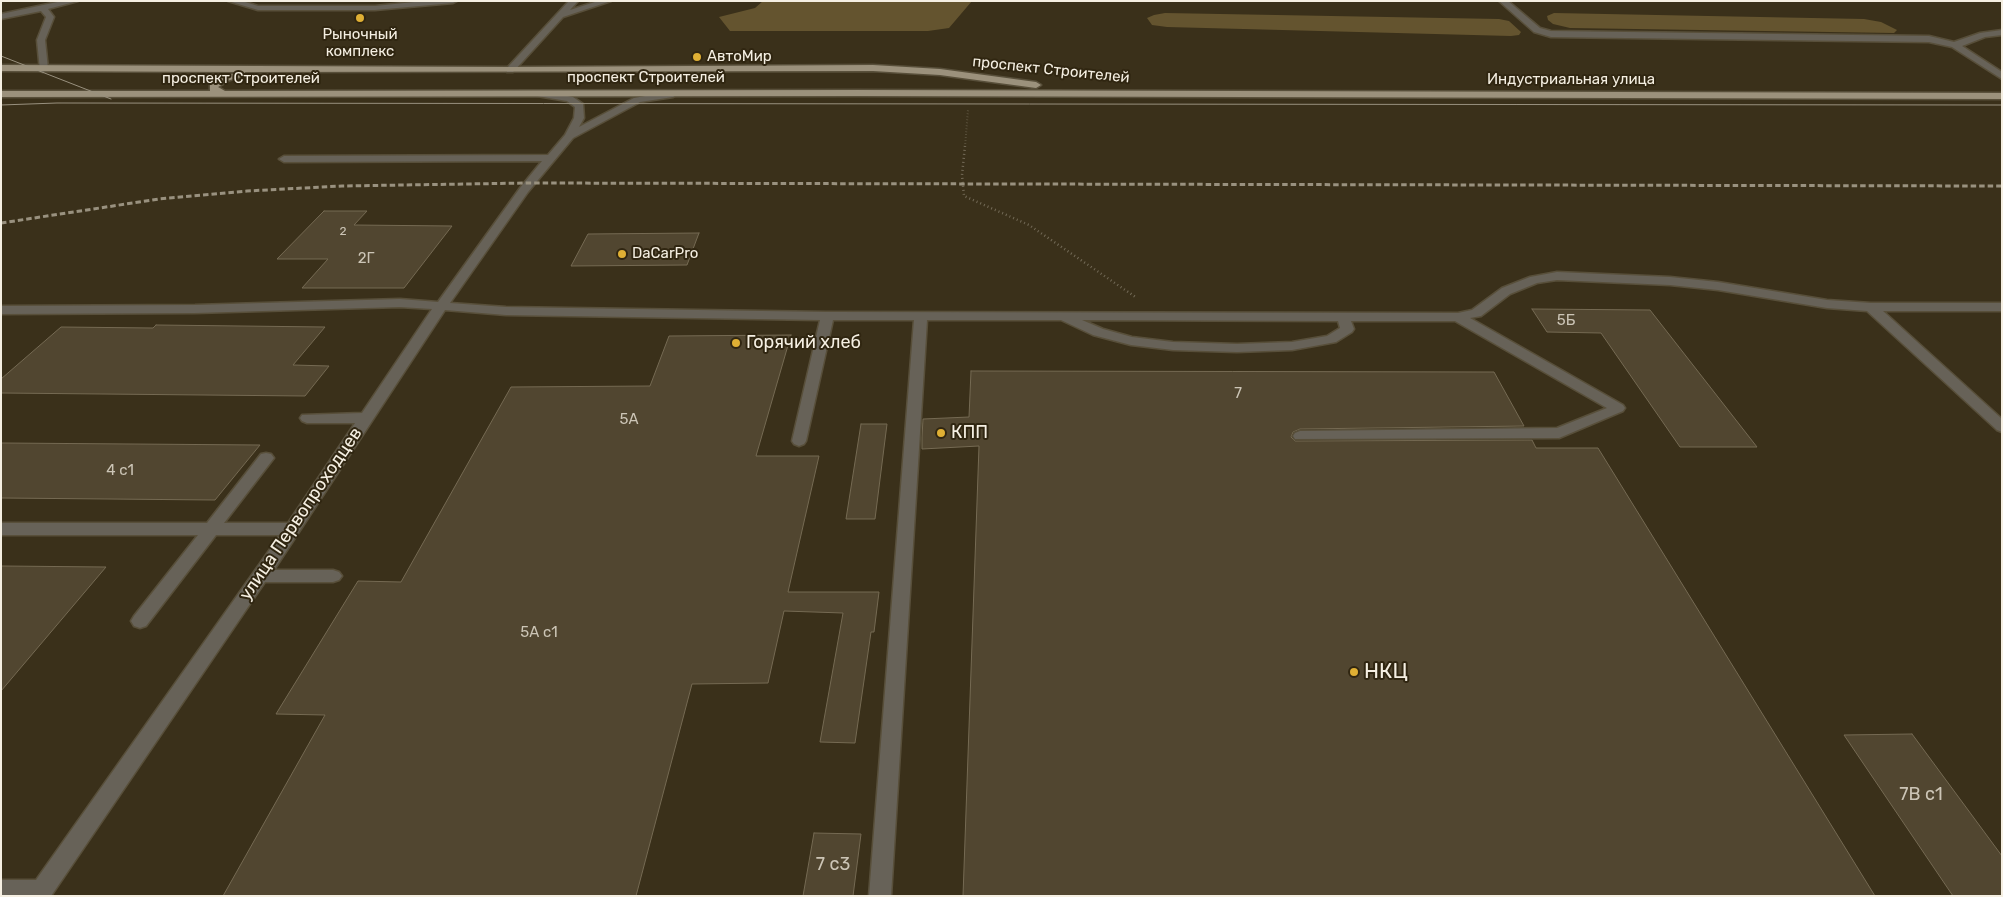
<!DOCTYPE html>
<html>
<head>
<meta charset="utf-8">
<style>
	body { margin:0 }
	#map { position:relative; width:2003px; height:897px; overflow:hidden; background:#3a301a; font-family:Rubik,sans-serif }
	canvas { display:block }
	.frame { position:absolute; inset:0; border:2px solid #f5efe2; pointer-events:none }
</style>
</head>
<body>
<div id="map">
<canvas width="2003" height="897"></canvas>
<div class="frame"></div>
</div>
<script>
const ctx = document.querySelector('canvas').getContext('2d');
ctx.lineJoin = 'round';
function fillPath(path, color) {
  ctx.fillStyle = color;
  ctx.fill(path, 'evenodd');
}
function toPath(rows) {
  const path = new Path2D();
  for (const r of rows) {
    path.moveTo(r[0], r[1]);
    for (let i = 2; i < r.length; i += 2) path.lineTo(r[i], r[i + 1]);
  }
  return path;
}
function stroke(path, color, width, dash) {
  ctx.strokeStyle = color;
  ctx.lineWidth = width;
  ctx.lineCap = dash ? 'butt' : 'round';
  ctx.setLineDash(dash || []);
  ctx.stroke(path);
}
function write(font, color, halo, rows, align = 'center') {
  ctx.font = font + ' Rubik,sans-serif';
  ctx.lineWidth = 4;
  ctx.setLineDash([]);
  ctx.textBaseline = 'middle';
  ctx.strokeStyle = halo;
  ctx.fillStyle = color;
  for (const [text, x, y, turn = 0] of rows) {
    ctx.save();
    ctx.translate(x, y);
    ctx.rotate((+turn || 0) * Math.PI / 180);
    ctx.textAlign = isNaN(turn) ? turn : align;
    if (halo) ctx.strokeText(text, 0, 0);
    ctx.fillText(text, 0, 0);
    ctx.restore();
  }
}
fillPath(toPath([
	[763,1,972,1,949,28,928,31,730,31,719,17,755,8],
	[1165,13,1499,19,1509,21,1521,32,1519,35,1511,36,1167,27,1152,25,1147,18,1154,15],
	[1554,13,1864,19,1881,22,1897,30,1894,33,1570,28,1553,24,1548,20,1547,16]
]), '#64542f');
const building = toPath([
	[324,211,367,211,354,225,452,226,404,288,302,288,328,259,277,259,324,211],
	[699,233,687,265,571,266,588,234,699,233],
	[1532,309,1650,310,1757,447,1680,447,1601,333,1547,332,1532,309],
	[156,325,325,327,293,365,329,366,305,396,1,393,1,379,61,327,153,328,156,325],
	[791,335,756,456,819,456,788,592,879,592,874,632,871,632,855,743,820,742,843,613,784,611,768,683,692,684,636,896,223,896,325,715,276,714,358,581,401,582,511,387,650,386,669,336,791,335],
	[971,371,1494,372,1524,426,1300,429,1293,432,1291,437,1295,441,1532,440,1536,448,1598,448,1875,896,963,896,979,446,922,449,922,437,923,419,969,417,971,371],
	[861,424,887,424,875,519,846,519,861,424],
	[1,443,260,445,215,500,1,498,1,443],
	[1,566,106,567,1,691,1,566],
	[1912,734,2002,856,2002,896,1953,896,1844,735,1912,734],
	[814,833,861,834,853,896,803,896,814,833]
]);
fillPath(building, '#514630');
stroke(building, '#756a53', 1);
const minor = toPath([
	[62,1,78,1,48,9,54,17,45,40,48,69,43,72,40,71,37,40,46,17,41,11,1,19,1,14,62,1],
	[228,1,242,1,258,6,375,6,424,1,457,1,453,3,375,10,258,10,228,1],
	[569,1,578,1,570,10,598,1,611,1,563,17,513,72,507,72,507,68,569,1],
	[1499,1,1508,1,1540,28,1551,31,1929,36,1954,42,1980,33,2002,30,2002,35,1985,37,1962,46,2002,72,2002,79,1952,47,1929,42,1551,37,1534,32,1499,1],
	[540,91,573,97,583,104,584,118,579,127,634,98,673,91,678,94,673,97,640,102,573,138,528,192,450,303,506,307,827,312,1458,313,1472,310,1502,288,1530,277,1557,272,1670,277,1718,282,1827,300,1871,303,2002,303,2002,311,1883,311,2002,419,2002,432,1997,430,1867,311,1827,308,1718,290,1670,285,1557,280,1537,283,1510,294,1481,316,1470,318,1623,405,1625,408,1623,411,1559,438,1295,439,1293,436,1295,433,1300,431,1557,428,1607,408,1455,321,1351,321,1354,329,1352,332,1336,342,1292,350,1237,352,1173,350,1131,345,1093,335,1061,320,927,320,891,896,869,896,914,320,833,320,806,441,804,444,799,446,794,444,792,441,820,320,506,315,445,310,274,570,333,570,339,572,342,576,339,580,333,582,265,582,51,896,1,896,1,880,36,880,280,535,216,535,146,626,140,628,134,626,131,621,134,616,198,535,1,535,1,523,207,523,261,454,266,453,271,454,274,458,224,523,288,523,355,423,307,423,302,421,300,418,302,415,362,413,432,309,400,307,195,313,1,314,1,306,195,305,400,299,438,302,520,188,542,161,284,162,279,159,284,156,548,155,565,135,574,118,575,107,567,101,537,96,535,94,540,91],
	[1082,320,1338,321,1340,328,1327,336,1292,342,1237,344,1173,342,1132,337,1103,329,1082,320]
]);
const major = toPath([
	[1,65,510,67,873,65,940,69,1036,82,1041,85,1036,88,940,75,873,71,244,72,247,74,245,76,230,80,218,87,225,91,858,90,2002,93,2002,99,858,96,1,97,1,91,210,91,210,84,224,76,241,72,1,71,1,65]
]);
stroke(minor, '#584f3a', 3);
stroke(major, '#584f3a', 3);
stroke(toPath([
	[965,147,968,110]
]), '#736a57', 2, [0.5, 2.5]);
stroke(toPath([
	[965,146,962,175,964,196,1029,225,1137,298]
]), '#736a57', 2.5, [1, 3]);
fillPath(minor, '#676258');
fillPath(major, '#9b917c');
stroke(toPath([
	[1,56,111,99],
	[1,105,57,103,2002,105]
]), '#99917f', 1);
stroke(toPath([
	[1,223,159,199,247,191,342,186,529,183,2002,186]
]), '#99917f', 3, [5.5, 3]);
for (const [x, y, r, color] of [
	[360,18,5,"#e0b034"],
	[697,57,5,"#e0b034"],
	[622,254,5,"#e0b034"],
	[736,343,5,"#e0b034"],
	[941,433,5,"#e0b034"],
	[1354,672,5,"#e0b034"]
]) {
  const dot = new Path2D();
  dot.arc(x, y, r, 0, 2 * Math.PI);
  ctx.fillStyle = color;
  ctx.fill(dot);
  stroke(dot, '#302611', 2);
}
write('12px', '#ccc5b6', null, [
	["2",343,232]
]);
write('15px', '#f5efe2', '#302611', [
	["Рыночный",360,35,"center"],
	["комплекс",360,52,"center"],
	["АвтоМир",707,57],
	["DaCarPro",632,254]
], 'left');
write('15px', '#f5efe2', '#302611', [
	["проспект Строителей",1051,70,6],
	["проспект Строителей",646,78],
	["проспект Строителей",241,79],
	["Индустриальная улица",1571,80]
]);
write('15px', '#ccc5b6', null, [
	["2Г",366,259],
	["5Б",1566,321],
	["7",1238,394],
	["5А",629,420],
	["4 с1",120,471],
	["5А с1",539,633]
]);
write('18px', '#f5efe2', '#302611', [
	["Горячий хлеб",746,343],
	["КПП",951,433]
], 'left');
write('18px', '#f5efe2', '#302611', [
	["улица Первопроходцев",301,514,-56]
]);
write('18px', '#ccc5b6', null, [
	["7В с1",1921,795],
	["7 с3",833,865]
]);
write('21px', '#f5efe2', '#302611', [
	["НКЦ",1364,672]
], 'left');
</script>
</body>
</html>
